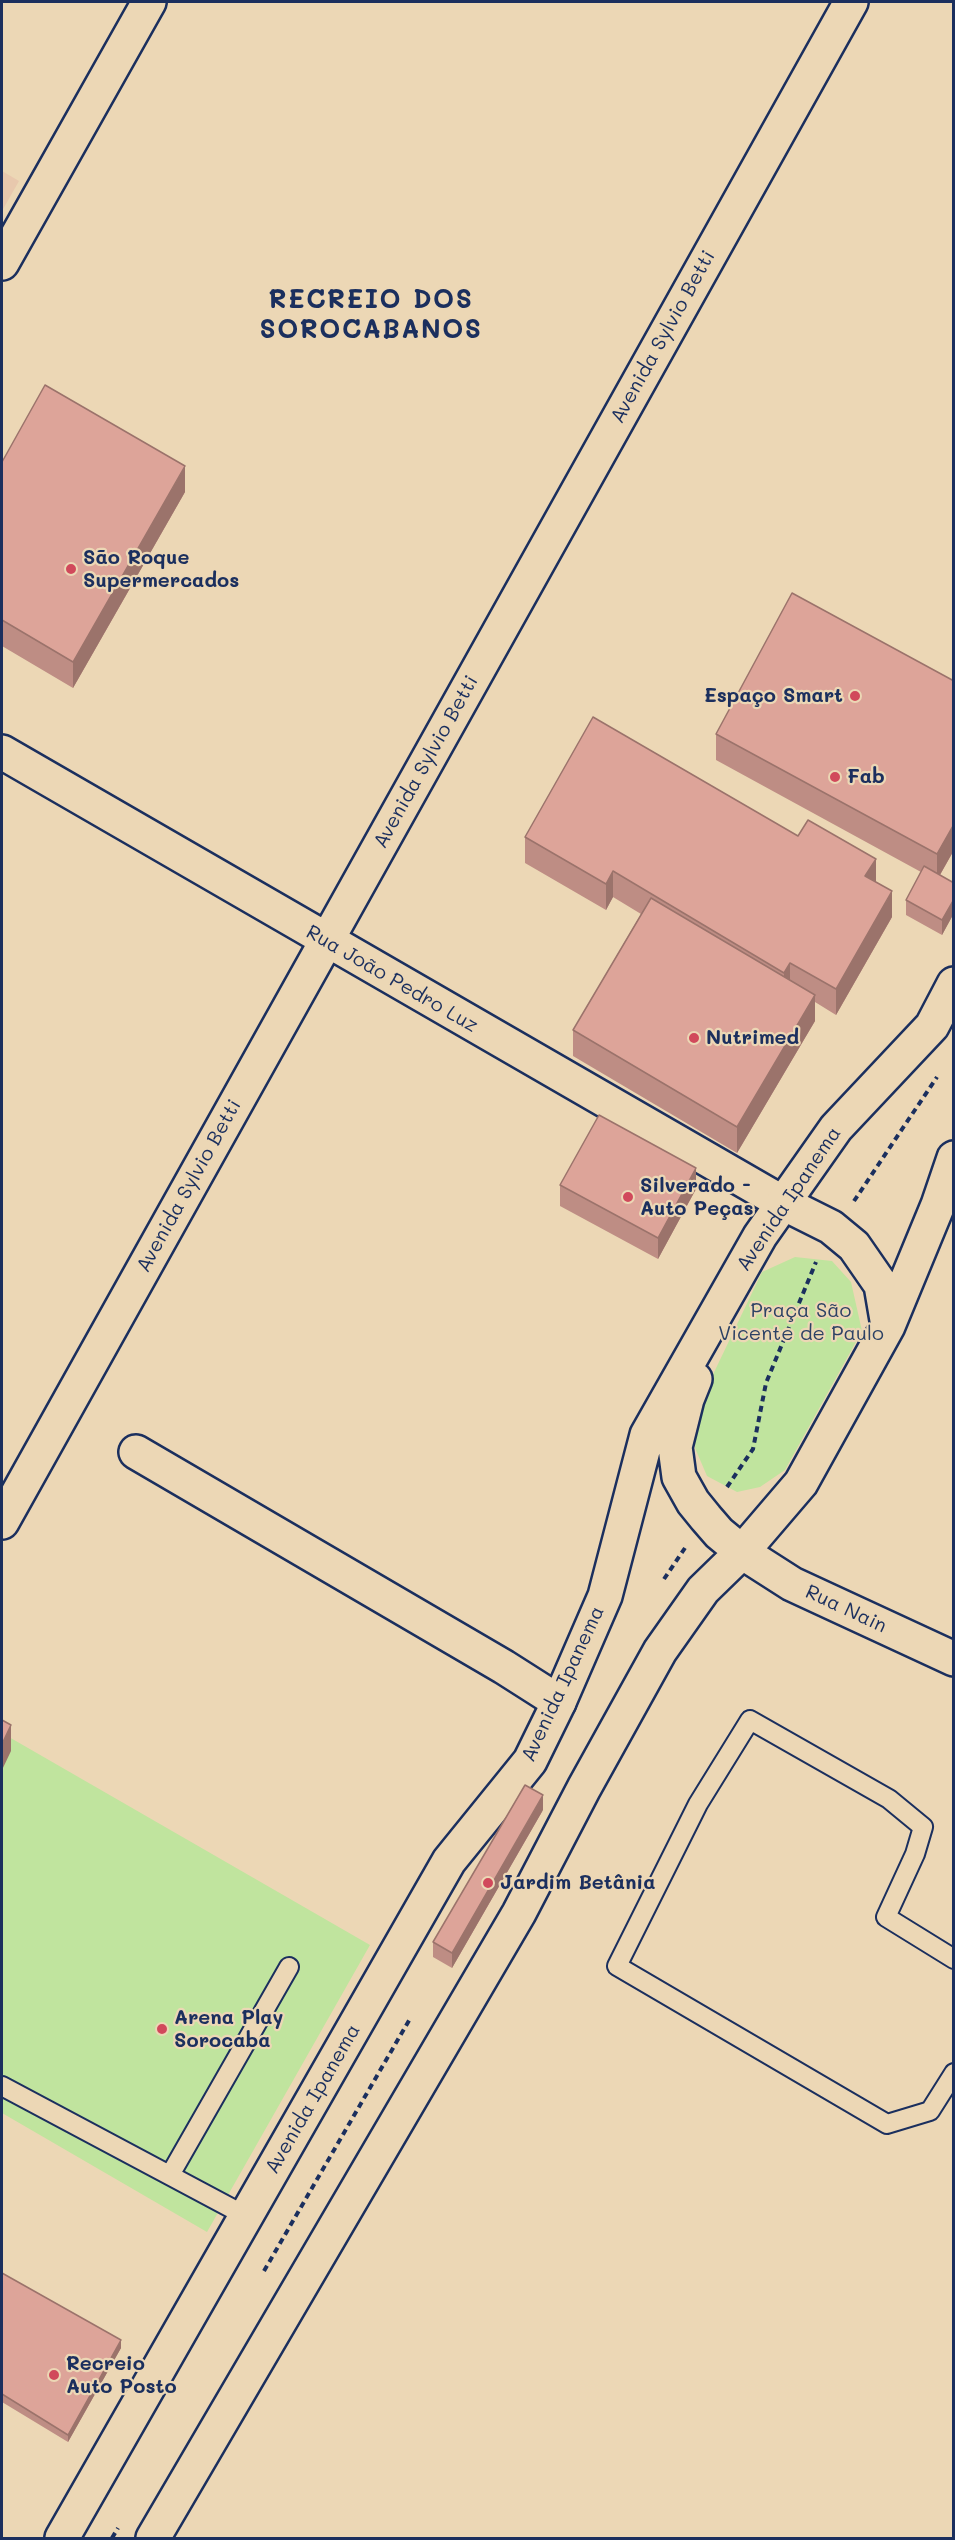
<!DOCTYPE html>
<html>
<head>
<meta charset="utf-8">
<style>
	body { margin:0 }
	#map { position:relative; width:955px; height:2540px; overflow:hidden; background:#ecd7b5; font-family:Mali,sans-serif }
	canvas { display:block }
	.frame { position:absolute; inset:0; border:3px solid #1b2f5e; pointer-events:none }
</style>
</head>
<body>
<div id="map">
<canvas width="955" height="2540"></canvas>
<div class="frame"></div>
</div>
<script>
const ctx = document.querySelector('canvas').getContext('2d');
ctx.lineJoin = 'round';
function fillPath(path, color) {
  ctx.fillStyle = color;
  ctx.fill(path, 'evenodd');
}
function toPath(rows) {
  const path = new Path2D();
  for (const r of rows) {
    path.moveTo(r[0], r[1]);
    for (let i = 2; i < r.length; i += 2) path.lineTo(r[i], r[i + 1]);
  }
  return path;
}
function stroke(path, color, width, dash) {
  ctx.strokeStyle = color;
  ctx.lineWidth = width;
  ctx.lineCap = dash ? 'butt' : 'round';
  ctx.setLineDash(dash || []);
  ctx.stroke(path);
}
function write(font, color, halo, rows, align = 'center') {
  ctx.font = font + ' Mali,sans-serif';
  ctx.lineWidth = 4.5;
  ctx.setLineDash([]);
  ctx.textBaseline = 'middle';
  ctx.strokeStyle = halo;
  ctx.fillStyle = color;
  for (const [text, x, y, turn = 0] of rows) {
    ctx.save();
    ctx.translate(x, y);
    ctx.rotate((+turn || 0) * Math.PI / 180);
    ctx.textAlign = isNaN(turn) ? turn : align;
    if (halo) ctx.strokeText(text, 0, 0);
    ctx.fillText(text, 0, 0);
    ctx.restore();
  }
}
fillPath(toPath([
	[2,171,19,181,2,211]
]), '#e8c8ad');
fillPath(toPath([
	[795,1257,832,1261,851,1282,862,1331,785,1470,760,1487,737,1492,707,1476,695,1448,696,1410,762,1272],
	[2,1733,370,1945,207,2232,2,2113]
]), '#c0e49e');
const lane = toPath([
	[954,1959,886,1917,915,1854,923,1827,889,1799,750,1720,698,1804,617,1966,887,2124,930,2111,954,2073],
	[2,2086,246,2216],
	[170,2175,289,1967]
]);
const street = toPath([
	[2,263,149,2],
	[2,752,783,1203],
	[136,1452,504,1667,559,1702],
	[2,1522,851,2]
]);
const secondary = toPath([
	[742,1552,792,1584,954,1659]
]);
const primary = toPath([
	[783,1203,831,1227,854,1246,881,1285,888,1326],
	[695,1379,687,1399,675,1447,679,1477,693,1502,706,1518,719,1533,742,1552],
	[62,2538,449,1861,530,1761,559,1702,605,1596,647,1435,760,1236,836,1128,932,1026,954,984],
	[153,2538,519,1913,584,1788,660,1651,703,1590,742,1552,801,1483,888,1326,938,1205,954,1158]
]);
stroke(lane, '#1b2f5e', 22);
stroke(street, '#1b2f5e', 38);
stroke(secondary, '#1b2f5e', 38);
stroke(primary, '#1b2f5e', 38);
stroke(toPath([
	[854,1201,937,1077],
	[727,1487,753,1449,766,1383,816,1262],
	[664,1579,685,1548],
	[264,2271,411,2017],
	[112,2538,118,2528]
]), '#1b2f5e', 4, [6, 4.5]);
stroke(lane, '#ecd7b5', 18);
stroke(street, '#ecd7b5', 33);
stroke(secondary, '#ecd7b5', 33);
stroke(primary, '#ecd7b5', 33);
fillPath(toPath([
	[2,462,185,492,73,688,2,646],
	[954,681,954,850,940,875,954,883,954,913,942,935,906,915,906,900,921,872,716,760,716,734],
	[525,837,876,882,892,917,836,1015,815,1002,815,1021,737,1153,573,1056,573,1030,641,914,613,897,606,910,525,863],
	[560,1185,696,1189,658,1259,560,1206],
	[543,1810,452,1968,433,1957,433,1942],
	[2,2273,121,2348,68,2442,2,2402]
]), '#be8d84');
fillPath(toPath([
	[185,466,185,492,73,688,73,662],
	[954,824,954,850,937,880,937,854],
	[876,859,876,885,865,876],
	[613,871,613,897,606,910,606,884],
	[892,891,892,917,836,1015,836,989],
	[954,899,954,913,942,935,942,920],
	[790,963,790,989,784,999,784,973],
	[815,995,815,1021,737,1153,737,1127],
	[696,1168,696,1189,658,1259,658,1238],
	[11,1725,11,1751,2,1770,2,1744],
	[543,1795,543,1810,452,1968,452,1953],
	[121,2340,121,2348,68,2442,68,2435]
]), '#9b736b');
const building = toPath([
	[45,385,185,466,73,662,2,620,2,462,45,385],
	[792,593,954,681,954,824,937,854,716,734,792,593],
	[593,717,798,836,808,820,876,859,865,876,892,891,836,989,790,963,784,973,613,871,606,884,525,837,593,717],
	[924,866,954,883,954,899,942,920,906,900,924,866],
	[651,898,815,995,737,1127,573,1030,651,898],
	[599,1115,696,1168,658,1238,560,1185,599,1115],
	[2,1720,11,1725,2,1744,2,1720],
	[525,1785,543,1795,452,1953,433,1942,525,1785],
	[2,2273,121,2340,68,2435,2,2394,2,2273]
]);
fillPath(building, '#dda499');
stroke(building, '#9b736b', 1.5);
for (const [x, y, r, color] of [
	[71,569,6,"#d1495b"],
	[855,696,6,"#d1495b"],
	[835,777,6,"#d1495b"],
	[694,1038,6,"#d1495b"],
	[628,1197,6,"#d1495b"],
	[488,1883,6,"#d1495b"],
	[162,2029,6,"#d1495b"],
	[54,2375,6,"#d1495b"]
]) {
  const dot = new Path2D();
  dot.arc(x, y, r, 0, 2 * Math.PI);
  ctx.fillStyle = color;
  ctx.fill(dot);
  stroke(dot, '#ecd7b5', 2);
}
write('20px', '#1b2f5e', '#ecd7b5', [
	["Avenida Sylvio Betti",663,337,-61],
	["Avenida Sylvio Betti",426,762,-61],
	["Rua João Pedro Luz",392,979,30],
	["Avenida Sylvio Betti",189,1186,-61],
	["Avenida Ipanema",789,1199,-56],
	["Rua Nain",846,1609,25],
	["Avenida Ipanema",563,1684,-65],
	["Avenida Ipanema",313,2099,-60]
]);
write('bold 20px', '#1b2f5e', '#ecd7b5', [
	["São Roque",83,558],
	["Supermercados",83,581],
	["Espaço Smart",843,696,"right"],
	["Fab",847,777],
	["Nutrimed",706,1038],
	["Silverado -",640,1186],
	["Auto Peças",640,1209],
	["Jardim Betânia",500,1883],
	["Arena Play",174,2018],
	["Sorocaba",174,2041],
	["Recreio",66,2364],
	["Auto Posto",66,2387]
], 'left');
write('20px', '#2c4164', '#ecd7b5', [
	["Praça São",801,1311],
	["Vicente de Paulo",801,1334]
]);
ctx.letterSpacing = '1.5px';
write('bold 26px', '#1b2f5e', '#ecd7b5', [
	["RECREIO DOS",371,300],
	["SOROCABANOS",371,330]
]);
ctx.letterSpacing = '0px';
</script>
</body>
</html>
